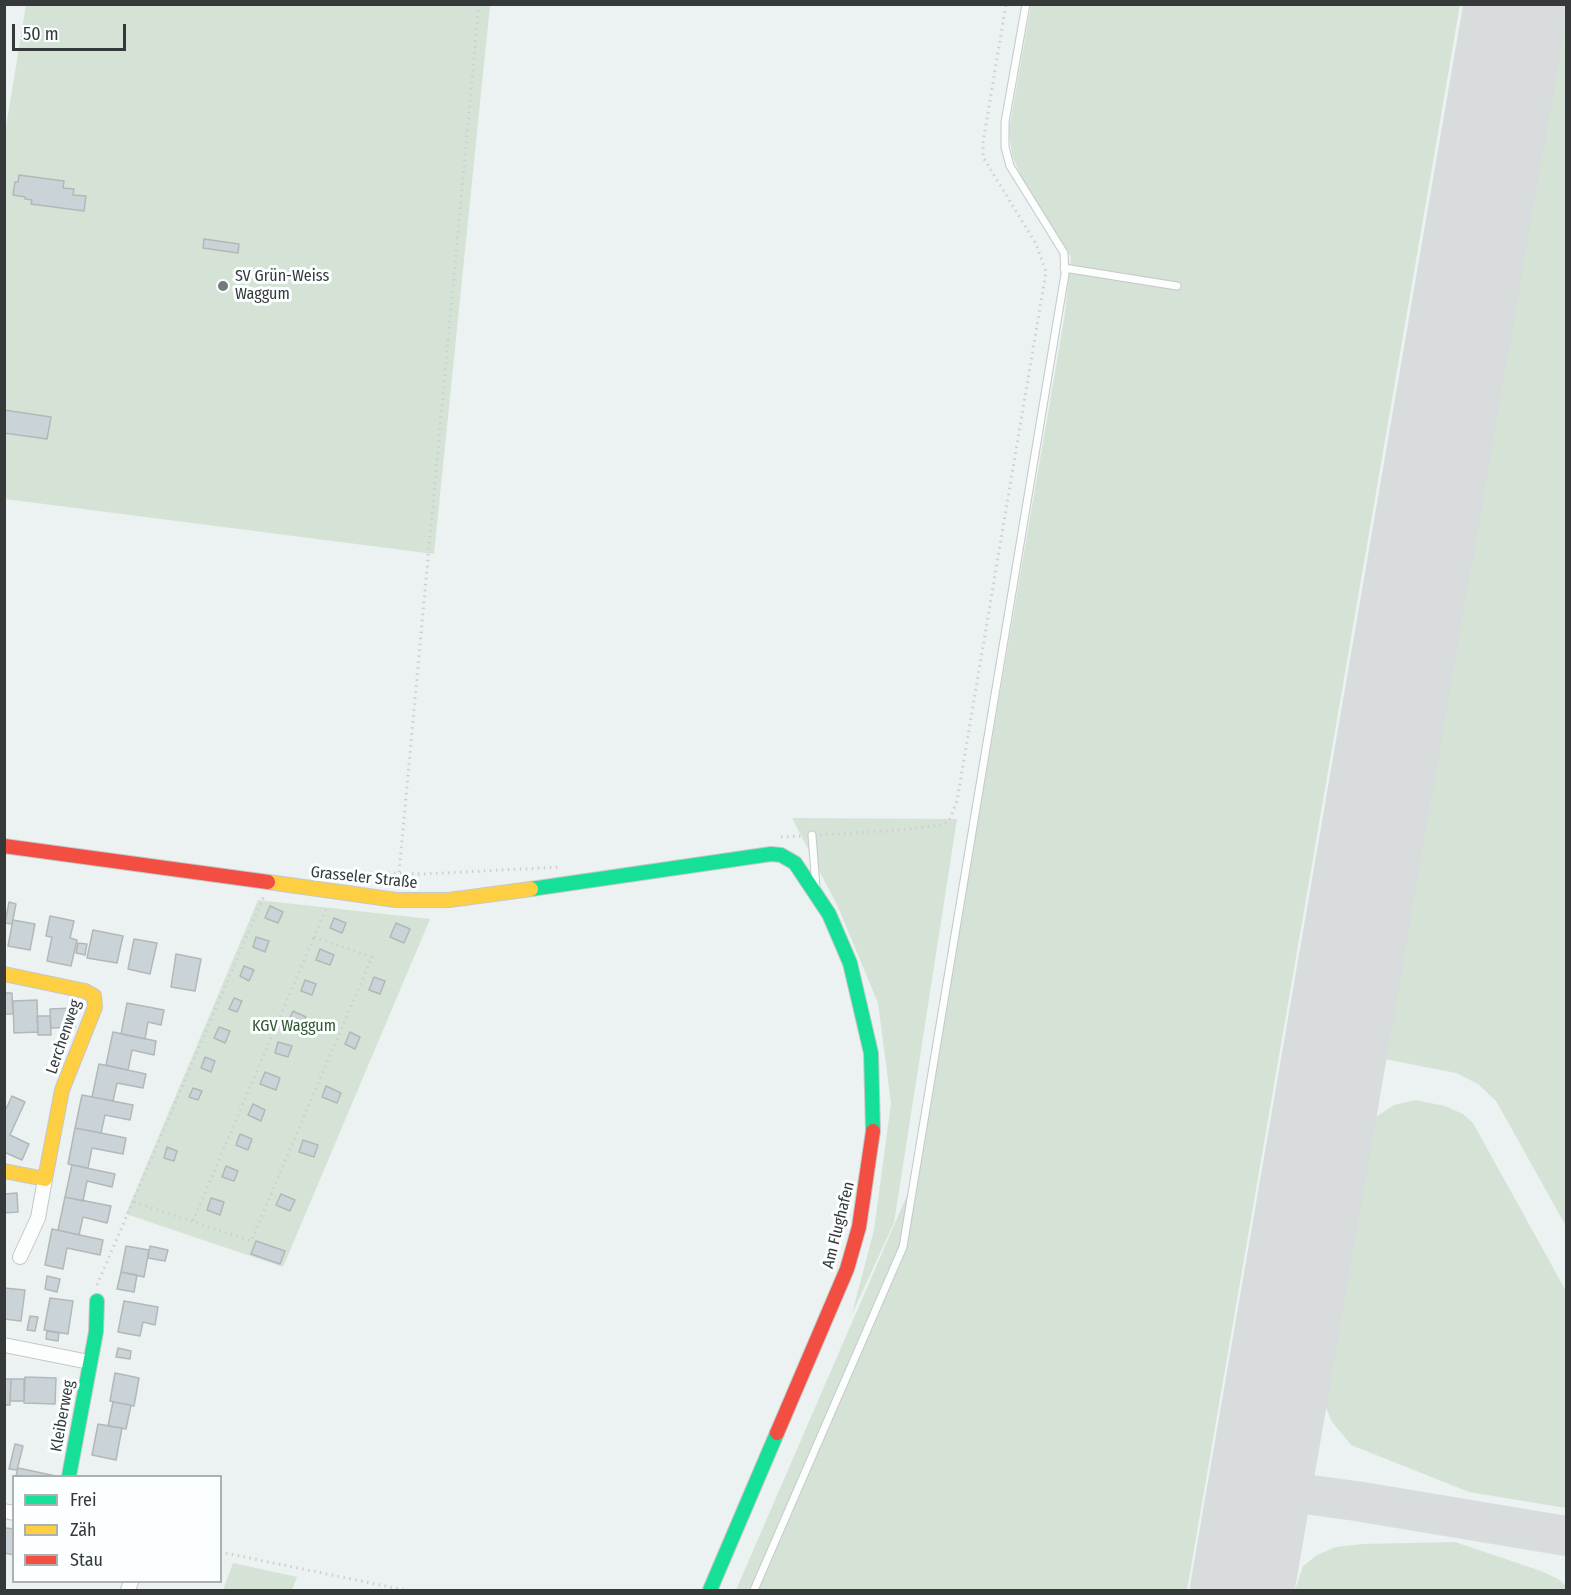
<!DOCTYPE html>
<html>
<head>
<meta charset="utf-8">
<style>
	body { margin:0 }
	#map { position:relative; width:1571px; height:1595px; overflow:hidden; background:#ecf1f1; font-family:"Fira Sans Condensed",sans-serif }
	canvas { display:block }
	.frame { position:absolute; inset:0; border:6px solid #36393a; pointer-events:none }
	.legend { position:absolute; left:12px; top:1475px; width:210px; height:108px; box-sizing:border-box; background:#fbffff; border:2px solid #acb0b0; margin:0; padding:8px 10px; list-style:none; font-size:18px; color:#36393a }
	.legend li { display:flex; align-items:center; gap:12px; height:30px }
	.legend b { width:30px; border:2px solid #acb0b0 }
	.scale { position:absolute; left:12px; top:24px; width:114px; height:27px; box-sizing:border-box; border:3px solid #36393a; border-top:0; padding-left:8px; font-size:18px; line-height:21px; white-space:nowrap; color:#36393a; -webkit-text-stroke:4px #fbffff; paint-order:stroke }
</style>
</head>
<body>
<div id="map">
<canvas width="1571" height="1595"></canvas>
<div class="frame"></div>
<ul class="legend">
<li><b style="height:8px;background:#16e098"></b>Frei</li>
<li><b style="height:8px;background:#ffcf43"></b>Zäh</li>
<li><b style="height:8px;background:#f24e42"></b>Stau</li>
</ul>
<div class="scale">50 m</div>
</div>
<script>
const ctx = document.querySelector('canvas').getContext('2d');
ctx.lineJoin = 'round';
function fillPath(path, color) {
  ctx.fillStyle = color;
  ctx.fill(path, 'evenodd');
}
function toPath(rows) {
  const path = new Path2D();
  for (const r of rows) {
    path.moveTo(r[0], r[1]);
    for (let i = 2; i < r.length; i += 2) path.lineTo(r[i], r[i + 1]);
  }
  return path;
}
function stroke(path, color, width, dash) {
  ctx.strokeStyle = color;
  ctx.lineWidth = width;
  ctx.lineCap = dash ? 'butt' : 'round';
  ctx.setLineDash(dash || []);
  ctx.stroke(path);
}
function write(font, color, halo, rows, align = 'center') {
  ctx.font = font + ' "Fira Sans Condensed",sans-serif';
  ctx.lineWidth = 6;
  ctx.setLineDash([]);
  ctx.textBaseline = 'middle';
  ctx.strokeStyle = halo;
  ctx.fillStyle = color;
  for (const [text, x, y, turn = 0] of rows) {
    ctx.save();
    ctx.translate(x, y);
    ctx.rotate((+turn || 0) * Math.PI / 180);
    ctx.textAlign = isNaN(turn) ? turn : align;
    if (halo) ctx.strokeText(text, 0, 0);
    ctx.fillText(text, 0, 0);
    ctx.restore();
  }
}
fillPath(toPath([
	[26,5,490,5,434,554,5,499,5,133],
	[1031,5,1460,5,1187,1590,736,1590,918,1170,1064,320,1071,257,1022,179,1012,155,1009,130],
	[1566,9,1566,1226,1496,1101,1478,1084,1456,1073,1384,1059],
	[792,818,957,819,894,1223,852,1314,874,1230,891,1103,878,1003,838,907],
	[258,900,430,919,283,1267,126,1214],
	[1415,1100,1445,1106,1463,1114,1473,1123,1566,1291,1566,1508,1469,1492,1351,1445,1332,1422,1325,1405,1374,1118,1394,1105],
	[1455,1542,1541,1571,1558,1579,1566,1586,1566,1590,1295,1590,1303,1566,1317,1555,1336,1547,1363,1544],
	[233,1563,297,1577,292,1590,223,1590]
]), '#d5e3d7');
stroke(toPath([
	[1260,1488,1356,1501,1566,1536]
]), '#d8dcdc', 40);
stroke(toPath([
	[1242,1590,1516,4]
]), '#d8dcdc', 104);
const building = toPath([
	[19,175,64,181,63,188,74,189,73,195,86,196,84,211,31,204,32,200,25,199,25,197,13,195,15,182,18,182,19,175],
	[204,239,239,244,238,253,203,248,204,239],
	[4,410,51,417,47,439,4,433,4,410],
	[9,902,16,904,12,924,5,923,9,902],
	[270,906,283,912,278,923,265,918,270,906],
	[50,916,74,921,70,938,77,940,71,966,47,961,52,937,46,936,50,916],
	[334,918,346,923,342,933,330,928,334,918],
	[13,920,35,924,30,950,8,946,13,920],
	[396,923,410,929,404,943,390,937,396,923],
	[93,930,123,936,117,963,87,958,93,930],
	[256,937,269,941,265,952,253,947,256,937],
	[134,939,157,943,150,974,128,969,134,939],
	[78,943,87,944,85,955,76,953,78,943],
	[320,949,334,955,330,965,316,960,320,949],
	[176,954,201,959,195,991,171,987,176,954],
	[244,966,254,970,249,981,240,976,244,966],
	[374,977,385,981,380,994,369,990,374,977],
	[305,980,316,984,312,995,301,991,305,980],
	[4,993,12,993,13,1014,5,1014,4,993],
	[234,998,242,1001,237,1012,229,1009,234,998],
	[37,1000,38,1032,14,1033,13,1001,37,1000],
	[127,1003,164,1010,161,1025,148,1022,145,1039,121,1034,127,1003],
	[74,1008,75,1027,51,1028,50,1009,74,1008],
	[293,1011,306,1017,301,1027,288,1021,293,1011],
	[37,1016,50,1016,51,1035,38,1035,37,1016],
	[219,1027,230,1031,225,1043,214,1038,219,1027],
	[113,1032,156,1041,154,1055,132,1050,128,1070,106,1065,113,1032],
	[350,1032,360,1037,355,1049,345,1044,350,1032],
	[278,1042,292,1046,288,1057,275,1053,278,1042],
	[205,1057,215,1061,211,1072,201,1068,205,1057],
	[99,1064,146,1074,143,1088,117,1083,113,1101,92,1097,99,1064],
	[265,1072,280,1078,276,1090,260,1084,265,1072],
	[326,1086,341,1093,337,1103,322,1097,326,1086],
	[193,1088,202,1091,198,1100,189,1097,193,1088],
	[82,1095,133,1105,130,1120,105,1115,101,1133,75,1128,82,1095],
	[12,1096,25,1102,10,1135,29,1144,22,1160,4,1152,4,1113,12,1096],
	[253,1104,265,1110,261,1121,248,1115,253,1104],
	[75,1128,126,1138,123,1154,92,1148,88,1168,68,1164,75,1128],
	[240,1134,252,1139,248,1150,236,1145,240,1134],
	[303,1140,318,1145,314,1157,299,1152,303,1140],
	[167,1147,177,1151,174,1161,164,1158,167,1147],
	[72,1165,115,1174,112,1187,87,1181,83,1201,65,1197,72,1165],
	[226,1166,238,1171,234,1181,222,1177,226,1166],
	[17,1193,18,1212,4,1213,4,1194,17,1193],
	[281,1194,295,1200,290,1211,276,1205,281,1194],
	[65,1197,111,1206,107,1223,83,1217,79,1235,58,1230,65,1197],
	[211,1198,224,1202,220,1215,207,1210,211,1198],
	[52,1229,103,1240,100,1255,67,1248,63,1269,45,1265,52,1229],
	[256,1241,285,1251,280,1264,251,1254,256,1241],
	[126,1246,149,1250,144,1277,121,1272,126,1246],
	[150,1246,168,1250,165,1261,148,1258,150,1246],
	[121,1272,137,1275,134,1292,117,1289,121,1272],
	[47,1276,60,1279,57,1292,45,1289,47,1276],
	[4,1288,25,1290,21,1321,4,1319,4,1288],
	[50,1298,73,1301,68,1334,44,1330,50,1298],
	[124,1301,158,1307,155,1325,143,1322,140,1336,118,1332,124,1301],
	[30,1316,38,1317,35,1331,27,1330,30,1316],
	[47,1331,59,1333,58,1341,46,1339,47,1331],
	[118,1348,131,1351,130,1359,116,1357,118,1348],
	[115,1373,139,1378,134,1406,110,1401,115,1373],
	[25,1377,56,1378,55,1404,24,1403,25,1377],
	[4,1379,11,1379,10,1405,4,1405,4,1379],
	[11,1379,24,1379,24,1401,10,1401,11,1379],
	[113,1402,131,1405,126,1429,108,1426,113,1402],
	[98,1424,122,1428,116,1460,92,1455,98,1424],
	[15,1444,23,1446,17,1470,9,1469,15,1444],
	[18,1468,56,1476,16,1476,18,1468],
	[5,1528,14,1529,14,1555,4,1553,5,1528]
]);
fillPath(building, '#cad4d8');
stroke(building, '#b3b7b7', 1.5);
const lane = toPath([
	[1064,268,1177,286],
	[812,835,816,887],
	[754,1590,903,1247,1065,274,1064,253,1010,166,1005,147,1005,122,1026,4]
]);
const street = toPath([
	[20,1257,38,1218,45,1179],
	[4,1345,89,1362],
	[4,1511,14,1513],
	[128,1590,131,1582]
]);
const fast = toPath([
	[531,889,771,854,781,855,795,863,829,914,850,963,871,1053,873,1131],
	[69,1476,96,1332,97,1301],
	[710,1590,777,1433]
]);
const slow = toPath([
	[268,882,396,900,449,900,531,889],
	[4,974,85,991,94,996,95,1007,62,1090,45,1179,4,1171]
]);
const jam = toPath([
	[4,846,268,882],
	[777,1433,847,1269,859,1227,873,1131]
]);
stroke(lane, '#c4c8c9', 9);
stroke(street, '#c4c8c9', 16);
stroke(fast, '#c4c8c9', 16);
stroke(slow, '#c4c8c9', 16);
stroke(jam, '#c4c8c9', 16);
stroke(toPath([
	[4,12,6,4],
	[820,835,901,830,941,825,949,821,957,801,1046,272,1036,244,983,157,983,143,1006,4],
	[781,837,802,836],
	[316,871,423,874,561,867],
	[398,884,479,4],
	[134,1202,251,1241,372,957,314,937,327,907],
	[193,1221,314,937],
	[97,1285,264,896],
	[220,1552,405,1590]
]), '#cdcfcf', 3, [1.5, 4.5]);
stroke(lane, '#fcfdfd', 7);
stroke(street, '#fcfdfd', 14);
stroke(fast, '#16e098', 14);
stroke(slow, '#ffcf43', 14);
stroke(jam, '#f24e42', 14);
for (const [x, y, r, color] of [
	[223,286,6,"#76797a"]
]) {
  const dot = new Path2D();
  dot.arc(x, y, r, 0, 2 * Math.PI);
  ctx.fillStyle = color;
  ctx.fill(dot);
  stroke(dot, '#fbffff', 2);
}
write('16px', '#36393a', '#fbffff', [
	["SV Grün-Weiss",235,277],
	["Waggum",235,295]
], 'left');
write('16px', '#36393a', '#fbffff', [
	["Grasseler Straße",364,878,6],
	["Lerchenweg",64,1037,-71],
	["Am Flughafen",839,1225,-76],
	["Kleiberweg",63,1416,-80]
]);
write('16px', '#2f572e', '#fbffff', [
	["KGV Waggum",294,1027]
]);
</script>
</body>
</html>
